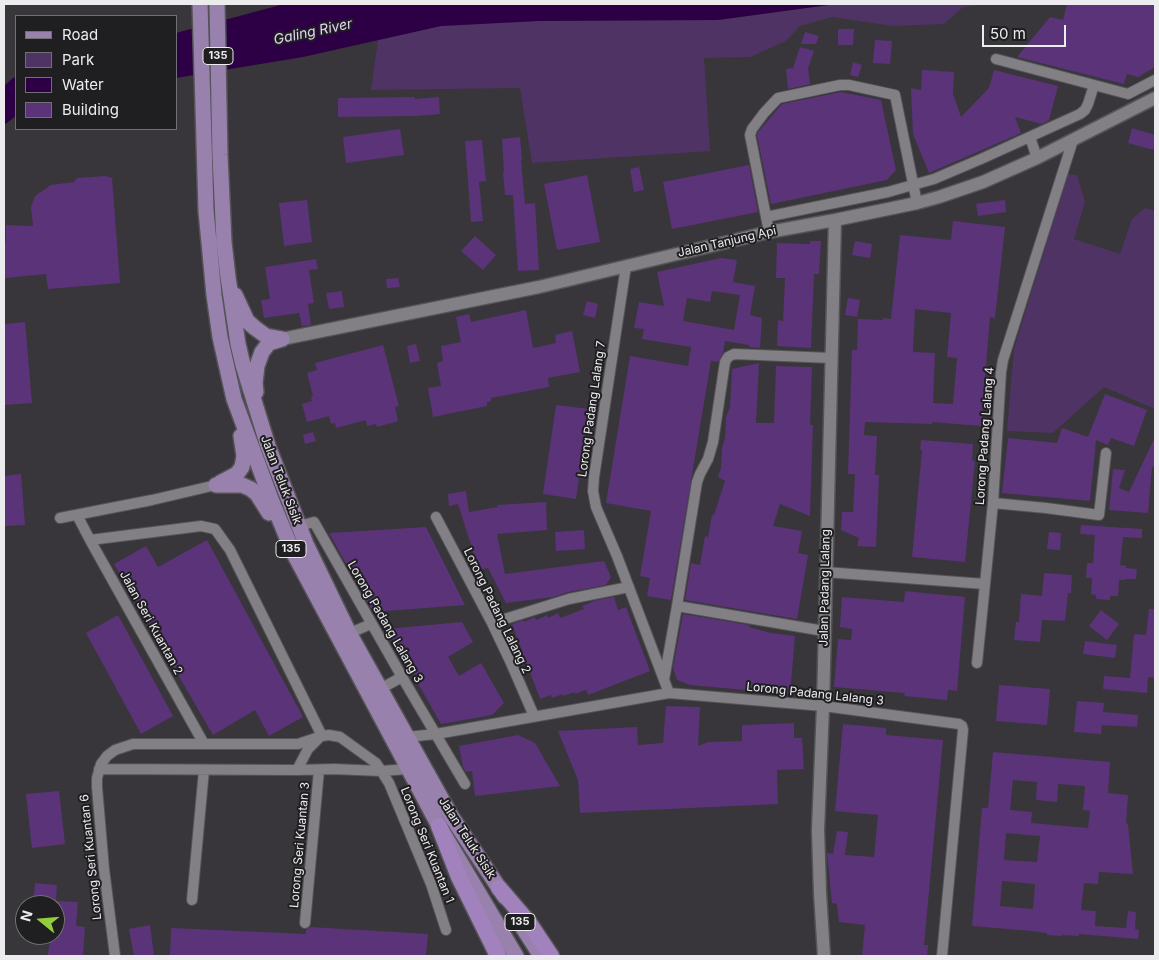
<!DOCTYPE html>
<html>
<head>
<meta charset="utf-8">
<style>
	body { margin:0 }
	#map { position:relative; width:1159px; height:960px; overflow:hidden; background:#38363a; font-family:Inter,sans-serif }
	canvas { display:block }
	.frame { position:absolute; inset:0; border:5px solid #ecebee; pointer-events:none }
	.legend { position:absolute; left:15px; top:15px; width:162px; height:115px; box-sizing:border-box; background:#1f1e20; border:1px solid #717072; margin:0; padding:6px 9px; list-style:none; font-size:15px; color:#ecebee }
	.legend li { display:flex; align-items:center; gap:10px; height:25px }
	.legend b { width:25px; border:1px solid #717072 }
	.north { position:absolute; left:15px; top:895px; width:50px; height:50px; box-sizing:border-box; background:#1f1e20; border:1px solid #717072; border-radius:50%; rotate:287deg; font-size:14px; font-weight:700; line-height:20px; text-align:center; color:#ecebee }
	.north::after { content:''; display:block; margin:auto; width:18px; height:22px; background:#93cc3d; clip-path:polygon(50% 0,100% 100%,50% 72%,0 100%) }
	.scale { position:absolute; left:982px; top:25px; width:84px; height:22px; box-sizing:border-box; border:2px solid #ecebee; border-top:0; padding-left:6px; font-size:15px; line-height:18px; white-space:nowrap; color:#ecebee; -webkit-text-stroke:4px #1f1e20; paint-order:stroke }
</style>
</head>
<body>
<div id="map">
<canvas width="1159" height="960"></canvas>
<div class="frame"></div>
<ul class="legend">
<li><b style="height:6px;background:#9981ae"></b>Road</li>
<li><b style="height:14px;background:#4f3365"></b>Park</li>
<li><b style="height:14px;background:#2d0045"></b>Water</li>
<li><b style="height:14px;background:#5b3379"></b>Building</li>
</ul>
<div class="north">N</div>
<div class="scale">50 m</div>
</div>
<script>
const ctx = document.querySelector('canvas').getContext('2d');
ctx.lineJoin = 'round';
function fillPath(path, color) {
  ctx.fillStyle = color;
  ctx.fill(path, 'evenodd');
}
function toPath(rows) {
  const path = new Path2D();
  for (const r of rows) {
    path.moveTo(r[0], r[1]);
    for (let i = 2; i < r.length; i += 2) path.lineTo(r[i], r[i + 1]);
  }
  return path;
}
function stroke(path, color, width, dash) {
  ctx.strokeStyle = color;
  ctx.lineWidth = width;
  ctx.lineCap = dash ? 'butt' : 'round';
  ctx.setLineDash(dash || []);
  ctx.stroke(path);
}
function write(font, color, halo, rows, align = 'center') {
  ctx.font = font + ' Inter,sans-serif';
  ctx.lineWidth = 4;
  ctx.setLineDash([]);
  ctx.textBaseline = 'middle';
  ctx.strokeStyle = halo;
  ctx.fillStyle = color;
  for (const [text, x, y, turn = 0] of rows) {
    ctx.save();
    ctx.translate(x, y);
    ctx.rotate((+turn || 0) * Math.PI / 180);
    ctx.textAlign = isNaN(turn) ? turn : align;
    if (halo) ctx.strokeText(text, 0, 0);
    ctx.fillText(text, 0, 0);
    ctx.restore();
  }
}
fillPath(toPath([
	[836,4,985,4,963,7,944,24,893,26,832,17,800,26,786,41,750,57,704,58,710,151,532,163,520,88,371,90,378,40,441,26,538,21,718,20],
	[1068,174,1077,175,1085,202,1074,239,1120,254,1132,219,1145,208,1155,211,1155,409,1104,387,1053,433,1007,431,1014,349]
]), '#4f3365');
fillPath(toPath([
	[284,4,836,4,718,20,538,21,441,26,303,57,176,78,176,33],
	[16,77,16,116,4,125,4,86,13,78]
]), '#2d0045');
fillPath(toPath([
	[1067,4,1155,4,1155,67,1138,77,1127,74,1124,84,1017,57,1050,17,1063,20],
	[838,29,854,29,853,45,838,45],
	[805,32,819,36,816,44,801,44],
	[875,40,892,41,890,64,873,63],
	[800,47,814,51,808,68,810,84,788,89,786,69,793,68],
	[853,62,862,65,858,77,850,75],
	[922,70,954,72,953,94,961,117,989,88,994,70,1058,86,1049,120,1042,124,1015,117,1021,133,929,173,913,134,911,88,921,90],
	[841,92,881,100,896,170,887,180,771,204,757,135,758,132,782,104],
	[415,97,415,99,439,97,440,114,416,116,338,117,338,98],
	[1132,128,1155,135,1155,143,1153,150,1128,143],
	[400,129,404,155,346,163,343,137],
	[520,137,522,160,521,160,525,204,535,203,539,270,518,271,513,195,505,195,503,172,504,172,502,139],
	[482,140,486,181,479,182,483,221,471,222,465,141],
	[749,165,758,212,672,229,663,182],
	[639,167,644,190,634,192,630,169],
	[587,175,600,242,557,250,544,184],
	[106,176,112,178,120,283,48,289,46,274,5,278,4,247,6,240,6,225,33,226,31,207,35,196,51,185,74,182,77,178],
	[307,200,312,242,284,246,279,203],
	[1005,200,1006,212,978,216,976,204],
	[953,221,1005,227,995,318,990,317,981,426,932,422,932,424,865,422,864,435,877,436,875,475,879,475,876,547,857,546,859,538,841,530,842,512,853,512,855,474,848,474,852,350,857,350,858,319,883,320,883,318,891,319,900,235,951,240],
	[915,309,951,313,947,357,957,358,953,404,933,403,935,353,913,352],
	[475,236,496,255,483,270,461,251],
	[810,241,821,241,819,274,814,274,811,348,777,346,778,320,783,321,785,278,776,278,777,243,810,244],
	[855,241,872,244,870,258,852,255],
	[721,258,737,260,733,282,755,286,750,315,762,318,760,348,749,347,749,345,725,341,723,353,718,362,711,361,671,600,647,596,650,578,640,576,651,511,606,503,630,356,688,366,691,347,642,339,644,329,634,328,639,302,664,306,657,272],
	[712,291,740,295,734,330,683,321,687,298,710,302],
	[316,259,318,269,309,270,314,303,308,304,311,325,302,326,299,313,264,318,261,300,270,299,265,267],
	[398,278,400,287,387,288,386,279],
	[342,291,344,307,329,309,326,293],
	[848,298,860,300,857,317,845,315],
	[587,301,598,304,595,318,583,315],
	[526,310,533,348,556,343,555,335,572,331,580,372,548,378,549,387,491,398,491,401,487,402,487,406,433,417,428,388,441,386,437,363,443,361,441,346,461,342,456,317,469,314,471,322],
	[25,322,32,403,4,405,4,324],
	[416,344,420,361,410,363,407,346],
	[383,345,399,406,395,407,398,421,377,427,376,424,367,426,366,420,336,428,335,423,331,424,329,416,307,422,302,404,312,401,311,396,313,396,307,373,317,370,315,363],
	[759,363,756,423,774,423,776,366,812,367,810,425,813,425,810,516,780,504,773,526,802,531,798,553,808,555,797,619,685,600,691,563,700,565,705,536,708,537,712,515,714,515,725,481,718,477,721,468,722,448,725,438,726,417,730,407,732,369],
	[1105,394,1147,410,1134,446,1111,438,1108,445,1096,440,1090,501,1002,493,1008,438,1057,443,1062,428,1088,437],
	[556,405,589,409,576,499,543,494],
	[313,432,316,441,305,444,303,435],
	[1155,437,1155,468,1152,467,1148,513,1109,510,1113,469,1125,470,1119,488,1129,492],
	[921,440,973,444,972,460,975,461,965,562,912,557,922,450,920,450],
	[21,474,25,525,4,526,4,476],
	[466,491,469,512,498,507,497,505,546,502,547,530,497,534,505,574,604,561,611,577,606,585,568,592,553,597,506,603,488,568,479,570,458,504,449,506,448,494],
	[1081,525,1142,529,1142,538,1123,537,1120,565,1126,566,1126,568,1137,569,1136,579,1125,579,1125,580,1119,580,1118,596,1110,596,1110,600,1096,599,1096,595,1091,594,1092,578,1086,578,1087,563,1093,563,1095,535,1080,534],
	[426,527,465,605,373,612,329,533],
	[584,530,585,549,556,551,555,532],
	[1049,532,1061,533,1060,550,1047,549],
	[207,540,303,717,269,736,255,710,213,735,114,564,146,546,158,567],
	[1044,573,1072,575,1071,593,1068,593,1065,621,1042,620,1040,642,1014,640,1016,622,1019,622,1021,594,1042,596],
	[905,591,965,597,957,691,948,690,947,700,904,696,905,693,834,687,838,639,851,640,852,629,840,627,842,597,904,602],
	[614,597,618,610,626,607,650,671,588,695,586,690,575,694,575,692,563,696,563,694,552,698,551,695,540,699,512,624,523,620,524,622,535,617,536,620,547,615,548,618,558,613,560,618,584,609,582,606,597,600],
	[1149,609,1155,609,1155,678,1148,677,1147,693,1103,689,1104,676,1130,678,1134,634,1146,635],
	[1101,610,1119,624,1107,640,1089,626],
	[683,614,749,625,749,627,771,633,795,636,790,694,690,685,677,680,673,668],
	[118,615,173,716,141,734,86,633],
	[462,622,473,642,448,657,459,676,481,663,504,703,492,715,441,724,387,629],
	[1085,641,1117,645,1115,658,1083,654],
	[999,685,1050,689,1047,725,996,721],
	[1077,701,1104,703,1103,712,1138,715,1137,727,1102,725,1101,734,1074,732],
	[666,706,700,707,698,746,708,742,742,741,742,725,794,723,794,738,802,738,804,769,777,770,778,804,580,813,578,780,558,731,637,727,638,745,663,743],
	[843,724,886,728,886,735,943,740,924,945,928,945,927,956,862,956,865,925,839,922,837,904,832,903,827,853,833,854,837,831,848,832,845,855,874,857,878,815,835,811],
	[518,735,535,743,560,786,475,796,472,771,466,772,463,767,459,746],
	[993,752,1110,762,1108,793,1128,795,1126,823,1128,824,1133,874,1099,872,1098,884,1084,883,1081,910,1096,911,1095,926,1126,928,1128,911,1136,912,1135,929,1139,930,1138,939,1079,934,1079,936,1062,935,1062,936,1047,935,1047,933,1031,931,972,926,982,808,988,808],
	[1013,780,1037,782,1036,800,1057,802,1058,784,1085,786,1083,810,1090,811,1088,828,1031,823,1032,812,1010,810],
	[1006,833,1040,836,1037,862,1004,860],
	[1002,881,1035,884,1033,909,1000,906],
	[59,791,65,844,32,848,26,794],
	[35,883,57,885,56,901,78,902,76,926,85,927,83,956,48,956,50,935,55,935,55,905,33,905],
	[150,925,154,956,134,956,129,929],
	[310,927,428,934,426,956,170,956,171,928,306,934,306,930]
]), '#5b3379');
const minor = toPath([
	[996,59,1128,94,1155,80],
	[1030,137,1037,158],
	[766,217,888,192,934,179,981,159,1080,114,1085,110,1088,104,1094,85],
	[769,232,752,145,750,135,752,129,764,113,778,98,840,85,849,85,895,95,917,203],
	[626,266,594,477,593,491,596,507,617,556,669,693],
	[993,503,1046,508,1099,515,1106,453],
	[77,515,90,540,204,744],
	[436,517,492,623,511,663,534,716],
	[60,518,152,500,216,485],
	[299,526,314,522,402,677,465,784],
	[90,540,201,526,215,529,230,550,322,736],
	[825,572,985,584,993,503,1001,372,1003,360,1073,140],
	[677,606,824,631],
	[492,623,569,599,629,587],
	[350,633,371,624],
	[977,663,985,584],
	[664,680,677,606,697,482,700,474,708,459,713,442,725,362,728,357,734,354,831,358],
	[380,689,402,677],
	[407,737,436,734,669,693,823,706,959,724,962,726,963,730,942,956],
	[99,769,297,770,334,769,381,771,408,769],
	[297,770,308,749,319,738],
	[192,900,204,770],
	[305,923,319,770],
	[115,956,104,869,97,787,97,778,101,764,107,756,115,750,133,744,298,744,322,736,329,735,340,737,376,763,389,783,431,884,446,930]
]);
const tertiary = toPath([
	[282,339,539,287,769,232,835,220,917,203,939,197,983,182,1037,158,1155,98],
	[824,956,820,893,818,830,823,706,835,220]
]);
const primary = toPath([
	[200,4,206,211,214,295,220,337,234,399,271,499,292,550,439,826,516,956],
	[217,4,220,155,224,242,228,277,238,344,243,365,268,446,306,544,349,633,451,816,505,897],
	[235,295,247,321,255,328,266,336,282,339],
	[256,392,255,383,257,366,262,352,269,343,282,339],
	[220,483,237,474,242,467,244,456,241,436],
	[216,485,242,485,251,489,257,494,269,513],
	[523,928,541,956]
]);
const trunk = toPath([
	[439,826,459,877,498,956],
	[499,888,529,923,551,956]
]);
stroke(minor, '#545356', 12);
stroke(tertiary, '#545356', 15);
stroke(primary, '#545356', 18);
stroke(trunk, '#545356', 19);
stroke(minor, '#828085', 10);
stroke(tertiary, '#828085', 12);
stroke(primary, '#9981ae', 15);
stroke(trunk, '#a182bc', 16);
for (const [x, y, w] of [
	[218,56,30],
	[291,549,30],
	[520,922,30]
]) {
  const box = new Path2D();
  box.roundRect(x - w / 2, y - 8.5, w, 17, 4);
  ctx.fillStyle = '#1f1e20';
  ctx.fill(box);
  stroke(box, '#ecebee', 1);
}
write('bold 11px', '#ecebee', null, [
	["135",218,56],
	["135",291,549],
	["135",520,922]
]);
write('12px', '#ecebee', '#1f1e20', [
	["Jalan Tanjung Api",727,242,-13],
	["Lorong Padang Lalang 7",592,409,-82],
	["Lorong Padang Lalang 4",985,436,-86],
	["Jalan Teluk Sisik",281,480,69],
	["Jalan Padang Lalang",825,588,-89],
	["Lorong Padang Lalang 2",497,611,64],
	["Lorong Padang Lalang 3",385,622,60],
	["Jalan Seri Kuantan 2",151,623,61],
	["Lorong Padang Lalang 3",815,694,6],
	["Jalan Teluk Sisik",467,838,57],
	["Lorong Seri Kuantan 3",300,845,-85],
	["Lorong Seri Kuantan 1",427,845,68],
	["Lorong Seri Kuantan 6",91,857,-96]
]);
write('italic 14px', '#e5d0f9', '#1f1e20', [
	["Galing River",313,32,-12]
]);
</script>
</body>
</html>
